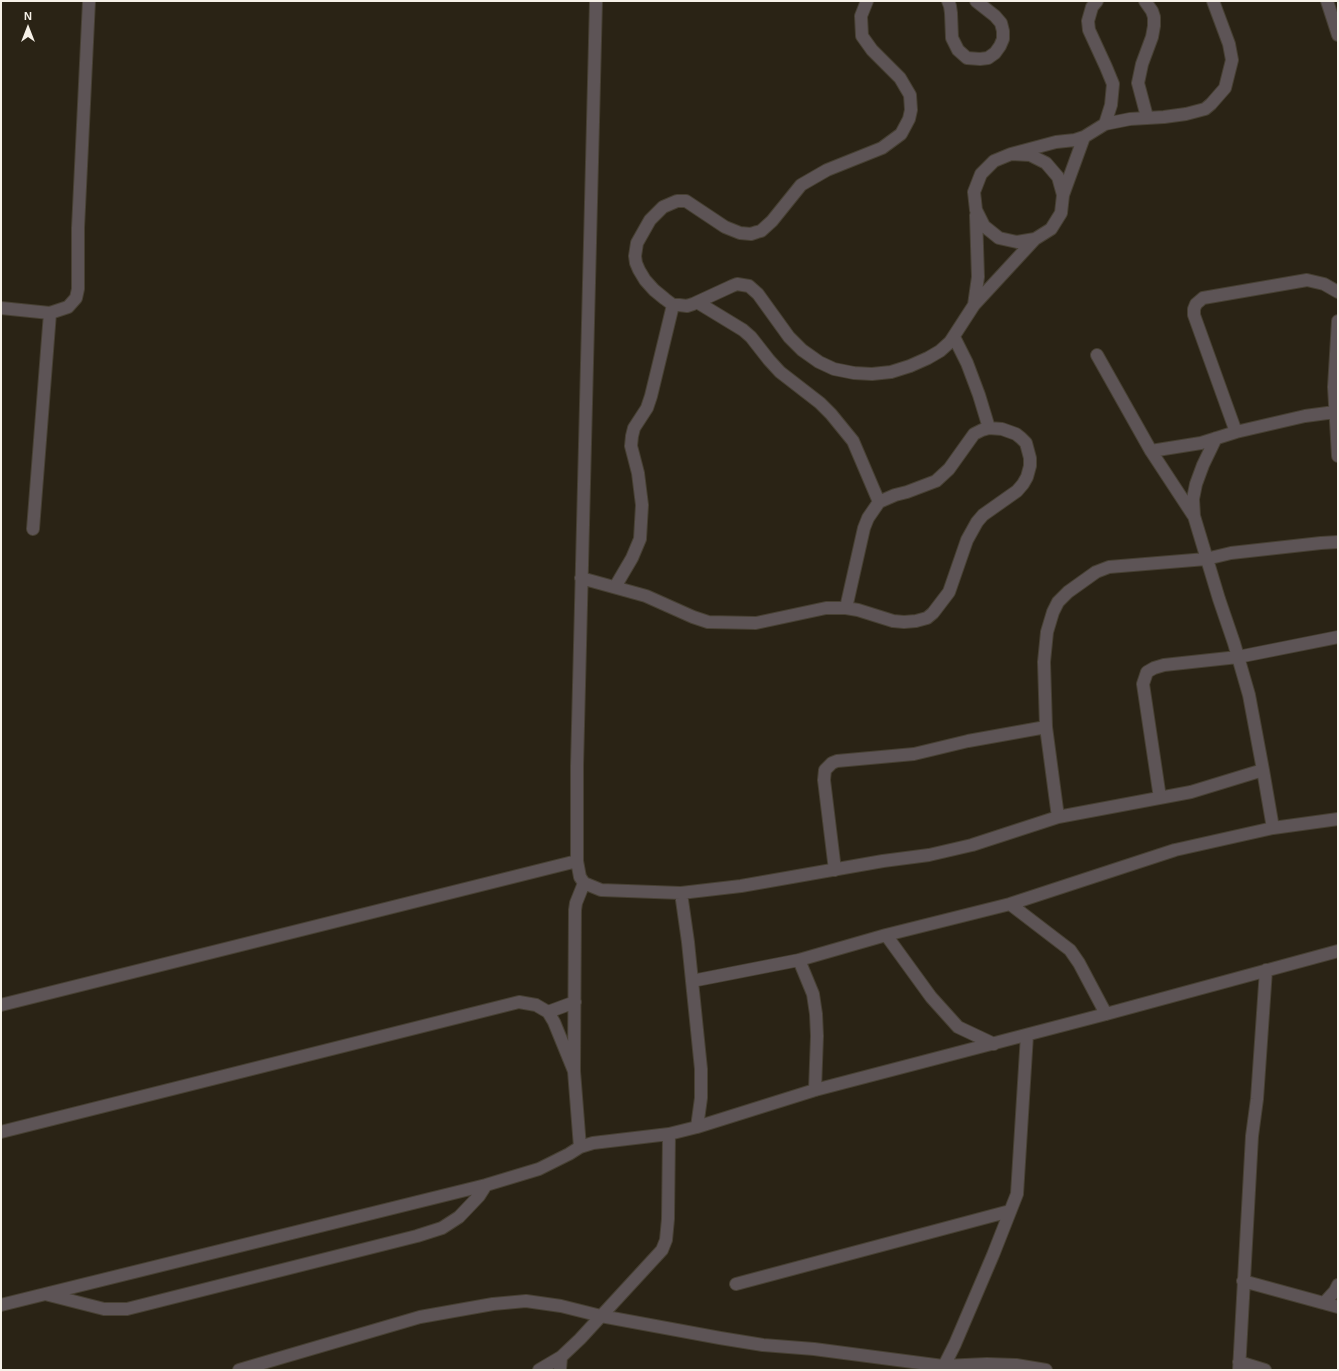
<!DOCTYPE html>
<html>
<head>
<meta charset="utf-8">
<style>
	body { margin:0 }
	#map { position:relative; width:1339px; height:1371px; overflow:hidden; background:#2a2315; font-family:Helvetica,sans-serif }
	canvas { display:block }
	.frame { position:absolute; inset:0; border:2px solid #f6f1e8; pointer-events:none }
	.north { position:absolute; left:8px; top:8px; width:40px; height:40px; -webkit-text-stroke:3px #2a2315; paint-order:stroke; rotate:0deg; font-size:11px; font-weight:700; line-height:16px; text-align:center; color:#f6f1e8 }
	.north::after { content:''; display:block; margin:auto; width:14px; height:18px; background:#f6f1e8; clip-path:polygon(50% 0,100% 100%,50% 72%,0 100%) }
</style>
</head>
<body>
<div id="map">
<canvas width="1339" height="1371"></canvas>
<div class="frame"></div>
<div class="north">N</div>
</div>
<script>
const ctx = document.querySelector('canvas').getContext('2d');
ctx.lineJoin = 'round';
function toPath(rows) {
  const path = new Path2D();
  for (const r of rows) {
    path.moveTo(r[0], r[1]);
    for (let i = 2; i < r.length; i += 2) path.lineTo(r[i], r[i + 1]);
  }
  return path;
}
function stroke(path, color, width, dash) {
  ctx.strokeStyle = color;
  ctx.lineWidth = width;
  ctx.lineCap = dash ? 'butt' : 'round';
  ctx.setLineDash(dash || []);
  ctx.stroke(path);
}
const minor = toPath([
	[867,1,861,16,862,36,872,50,900,78,910,95,911,110,909,119,901,134,882,148,827,170,801,185,772,221,761,231,757,232,751,234,740,233,725,227,686,201,677,201,663,207,650,220,637,243,635,256,636,263,639,270,645,280,654,290,665,299,673,305,679,305,687,306,693,304,732,286,737,284,749,286,758,294,789,337,802,350,819,362,834,369,854,373,872,374,891,372,910,366,928,358,940,351,950,342,974,305,1035,239],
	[948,1,950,6,951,13,952,38,958,50,967,58,980,59,988,58,995,53,1000,46,1003,39,1003,31,1001,23,995,16,976,1],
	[1097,1,1092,7,1088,21,1089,30,1106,67,1113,84,1111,105,1105,124],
	[1145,1,1152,11,1154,17,1154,26,1152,37,1142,64,1138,83,1147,117],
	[1327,1,1338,35],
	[1011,154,1030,155,1046,163,1058,177,1063,195,1061,213,1051,229,1035,239,1017,242,999,238,984,226,976,210,974,192,981,174,994,161,1011,154,1056,142,1075,140,1084,137,1105,124,1130,119,1164,117,1186,114,1205,109,1211,104,1225,88,1232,60,1229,44,1213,1],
	[1063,195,1084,137],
	[697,302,743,330,751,337,769,360,780,372,820,403,831,414,853,441,879,502],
	[974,305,978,277,976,215],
	[1,308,50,313],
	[1338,321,1334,387,1338,456],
	[954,337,967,363,979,395,989,428],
	[1097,355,1151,451,1193,515],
	[1236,432,1194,315,1194,309,1196,304,1203,298,1307,280,1324,284,1338,292],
	[1216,438,1203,465,1196,484,1193,499,1194,516,1219,599,1234,643,1249,695,1263,770,1273,828],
	[1151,451,1201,443,1236,432,1305,416,1335,412],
	[33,529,50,313,68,307,76,298,78,289,78,228,89,1],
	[581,578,646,596,693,617,708,622,756,623,826,608,846,608,858,610,893,621,904,622,916,621,927,618,933,613,949,592,967,540,977,522,983,515,1017,491,1023,484,1027,477,1030,466,1030,458,1026,443,1021,438,1016,434,1002,429,989,428,982,430,974,434,949,469,936,481,907,492,895,495,879,502,868,518,864,528,846,608],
	[615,587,632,558,640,539,642,505,638,473,631,446,632,436,634,428,647,408,651,396,673,305],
	[1160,798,1143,684,1147,672,1154,668,1164,665,1238,657,1338,637],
	[1058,817,1046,727,1044,662,1047,632,1053,612,1058,602,1068,592,1096,572,1109,567,1206,559,1231,553,1321,543,1338,542],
	[835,870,824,780,825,770,832,763,837,761,914,754,968,741,1046,727],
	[681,893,741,886,883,861,929,855,972,845,1058,817,1191,792,1263,770],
	[1010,904,1070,950,1079,963,1106,1014],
	[886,935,931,997,958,1027,994,1044],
	[799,960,813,994,816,1014,817,1036,815,1090],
	[692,981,799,960,886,935,1010,904,1175,850,1273,828,1338,819],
	[1,1005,577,861],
	[548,1012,575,1002],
	[697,1127,815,1090,1106,1014,1338,951],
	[1,1132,519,1002,536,1005,548,1012,554,1022,574,1071],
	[580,1147,574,1071,575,910,576,903,584,883],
	[1243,1281,1338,1307],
	[736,1284,1010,1211],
	[45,1294,104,1309,127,1309,417,1236,442,1228,459,1217,479,1196,486,1185],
	[1324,1303,1335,1291,1338,1285],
	[1,1305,486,1185,539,1169,569,1154,580,1147,593,1143,669,1134],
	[1239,1362,1265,1370],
	[239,1370,420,1317,493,1304,526,1301,561,1306,601,1316,720,1338,763,1345,814,1349,943,1366,987,1364,1016,1365,1046,1370],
	[539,1370,561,1357],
	[560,1370,561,1357,580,1339,662,1250,666,1240,668,1219,669,1134,697,1127,701,1098,701,1069,688,942,681,893,601,890,584,883,580,877,577,861,577,766,596,1],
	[942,1370,955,1344,993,1255,1017,1194,1027,1035],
	[1239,1370,1252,1136,1257,1099,1266,970]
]);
stroke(minor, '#474033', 14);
stroke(minor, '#5d5456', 12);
</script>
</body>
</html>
